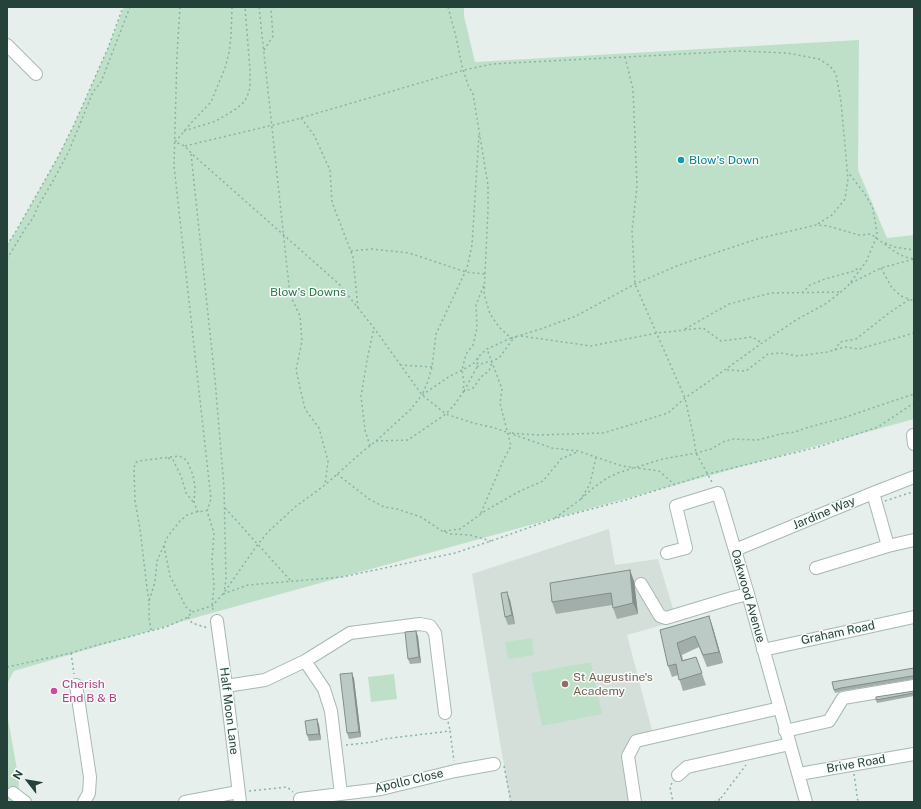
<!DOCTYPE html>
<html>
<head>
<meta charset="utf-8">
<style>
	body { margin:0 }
	#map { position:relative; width:921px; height:809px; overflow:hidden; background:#e6efeb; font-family:"Public Sans",sans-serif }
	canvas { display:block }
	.frame { position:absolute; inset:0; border:8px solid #24423a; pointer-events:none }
	.north { position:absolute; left:8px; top:761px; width:40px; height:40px; -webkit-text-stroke:3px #f7fbf9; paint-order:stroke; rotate:301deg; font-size:11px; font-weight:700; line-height:16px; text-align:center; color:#24423a }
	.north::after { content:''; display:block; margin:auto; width:14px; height:18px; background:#24423a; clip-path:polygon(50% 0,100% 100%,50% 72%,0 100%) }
</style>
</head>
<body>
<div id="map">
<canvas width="921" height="809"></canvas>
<div class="frame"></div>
<div class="north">N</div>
</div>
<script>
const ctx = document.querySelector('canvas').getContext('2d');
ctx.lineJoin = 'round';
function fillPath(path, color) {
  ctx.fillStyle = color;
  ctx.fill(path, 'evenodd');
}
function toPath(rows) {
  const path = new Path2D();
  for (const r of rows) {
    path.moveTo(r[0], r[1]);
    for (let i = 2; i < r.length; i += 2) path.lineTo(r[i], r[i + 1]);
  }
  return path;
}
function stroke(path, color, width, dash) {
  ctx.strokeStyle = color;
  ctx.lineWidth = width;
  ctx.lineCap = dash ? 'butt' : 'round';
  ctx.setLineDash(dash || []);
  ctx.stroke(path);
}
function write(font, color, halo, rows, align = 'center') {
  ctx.font = font + ' "Public Sans",sans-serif';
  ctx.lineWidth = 3;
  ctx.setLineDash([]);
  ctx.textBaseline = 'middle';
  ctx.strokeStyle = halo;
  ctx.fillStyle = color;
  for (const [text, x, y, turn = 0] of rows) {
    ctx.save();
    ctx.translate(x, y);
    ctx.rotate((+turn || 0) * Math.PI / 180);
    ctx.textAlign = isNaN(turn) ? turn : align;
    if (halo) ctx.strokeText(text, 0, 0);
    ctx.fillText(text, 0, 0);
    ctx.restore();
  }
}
fillPath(toPath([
	[609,529,615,565,658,559,675,615,730,594,733,605,627,635,653,734,632,739,624,751,633,802,510,802,472,574]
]), '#d4dfda');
fillPath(toPath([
	[124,7,464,7,464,16,475,62,859,40,858,170,887,238,914,235,914,419,201,616,14,671,7,684,7,245,15,233,58,157,74,125,108,48],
	[532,638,534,655,508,659,505,642],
	[591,662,602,714,542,726,531,673],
	[394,674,397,699,371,702,368,677],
	[7,713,19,781,18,802,7,802]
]), '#bfe0c8');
const minor = toPath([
	[7,45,36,74],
	[913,435,914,444],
	[873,493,888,546],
	[735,550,873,493,914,477],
	[667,553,686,548,676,506,718,493,748,594,806,802],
	[816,568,888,546,914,540],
	[641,584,660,616,666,618,732,598,748,594],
	[217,621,226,686,240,802],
	[763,650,914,617],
	[305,661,324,689,331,711,341,794],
	[76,685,90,777,89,793,84,802],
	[226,686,265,680,305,661,350,633,420,624,430,626,435,633,445,713],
	[785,731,829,721,843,698,914,686],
	[799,774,914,754],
	[678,775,687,767,790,744],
	[13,793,25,802],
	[300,799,381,789,455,771,494,764],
	[185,802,238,792],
	[635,802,628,756,636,741,780,708]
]);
stroke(minor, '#a8b8b2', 14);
stroke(toPath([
	[180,7,177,55,174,166,211,499,207,511,214,533,212,560,214,586,212,606,214,612],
	[232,7,231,37,229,53,225,68,211,102,192,122,175,142,185,146,191,153,339,284,374,328,422,395,446,414,473,423,495,428,552,448,578,451,622,466,659,471,675,485],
	[259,7,290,295,300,316,302,341,296,370,305,409,319,428,328,461,325,485],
	[264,50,273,36,271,10,273,7],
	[625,57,633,89,637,186,632,231,635,284,685,398,693,434,696,453,713,484],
	[301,118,314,135,330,170,332,202,353,257,358,309],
	[184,131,216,121,236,109,243,103,247,97,250,88,250,70,245,7],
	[185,146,294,120,464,70,492,64,740,51,787,53,819,59,830,66,836,74,841,102,848,179,845,199,832,215,816,225],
	[191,154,215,380,224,487,226,580,224,592],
	[885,243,895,247,914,250],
	[7,245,15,233,58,157,74,125,108,48,123,7],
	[351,251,372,249,409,253,466,272,485,274],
	[7,259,25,229,33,218,38,206,53,181,69,151,93,92,101,82,130,7],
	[881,268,892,288,901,296,914,301],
	[851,283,881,268,914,259],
	[802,293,810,285,825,279,854,271,856,269,860,271],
	[685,329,729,304,771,293,841,292],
	[521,336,591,346,657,333,703,328,721,341,752,337,762,343],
	[511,338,541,329,576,316,635,284,679,265,757,239,816,225,828,226,859,235,871,234,895,252,905,257,914,259],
	[835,350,840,342,856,339,889,313,910,299],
	[400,365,432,367],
	[477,367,483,363,492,361,499,358,513,339,517,336],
	[727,370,746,371,768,354,781,353,798,356,827,352,845,347,859,349,914,333],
	[464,391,477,367,478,358],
	[463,392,473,388,481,377,489,371,492,362],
	[423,393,428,381,432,367,436,334,467,268,472,245,479,134],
	[512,433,523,434,538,435,604,433,668,413,685,398,708,382,762,343,796,320,827,303,847,287,866,262,876,238,877,233,875,220,872,206,864,193,848,172],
	[376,441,408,440,446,414,455,404,463,392,464,383,462,370,466,354,473,345,477,328,476,305,484,285],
	[370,446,365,430,361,396,368,355,374,328],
	[168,458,173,460,181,476,186,493,194,503],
	[637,467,663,459,696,453,711,449,725,441,733,439,757,440,769,437,780,434,795,432,806,428,846,417,878,406,914,394],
	[337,474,369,499,384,507,397,509,421,517,442,531,451,534,470,535,491,541],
	[581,499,593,488,607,478,618,473,633,468],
	[885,501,906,494,914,492],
	[225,508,291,581],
	[481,513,503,461,511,446,500,403,502,389,487,349],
	[555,518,581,499,590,484,596,457],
	[444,531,460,529,485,511,518,492,543,481,561,459,577,452],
	[164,546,170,576,186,607,192,612],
	[223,594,248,585,342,577,455,553,491,541,553,519,622,501,708,474,818,447,878,427,914,403],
	[149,601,147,588,140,529,135,501,134,469,135,463,138,461,179,456,184,458,188,463,193,475,195,487,194,503,198,512],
	[188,617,192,623,208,628],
	[151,630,149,618,149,601,155,582,157,561,168,536,180,521,187,515,196,512,206,511],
	[71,653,74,674],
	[7,667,71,653,90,647,166,627,188,617,192,612,212,606,223,594,258,544,268,532,295,507,325,485,362,452,376,441,410,410,422,395,450,376,468,367,474,363,481,354,487,349,511,338,499,327,490,314,484,294,488,209,488,185,473,94,468,85,462,66,456,37,448,7],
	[448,722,450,730],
	[346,745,374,742,383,739,450,731,454,761],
	[504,766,511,802],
	[854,774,858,802],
	[672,783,670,787,673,802],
	[249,791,287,787,293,792],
	[714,802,720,799],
	[718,802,746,765]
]), '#86b3a5', 1.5, [2, 3]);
stroke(minor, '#fff', 12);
fillPath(toPath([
	[634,581,638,614,617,619,613,608,612,605,556,614,552,602],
	[510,600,515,624,508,625,505,617],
	[709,616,713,628,723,663,707,667,699,647,682,655,683,660,696,657,706,685,683,691,678,675,672,677,668,666,660,630],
	[416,631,418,637,421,663,410,664,408,659],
	[914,668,914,679,842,691,835,693,834,690,832,682],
	[352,673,354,679,361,737,349,739,347,733],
	[914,691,914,696,877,703,876,700],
	[317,719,319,725,321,740,309,741,307,735]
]), '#a1aea9');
fillPath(toPath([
	[630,570,634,581,638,614,633,603],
	[507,592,510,600,515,624,512,615],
	[709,616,713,628,723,663,719,652],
	[416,631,418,637,421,663,419,657],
	[352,673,354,679,361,737,359,732],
	[317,719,319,725,321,740,319,734]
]), '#838d89');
const building = toPath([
	[630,570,633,603,613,608,611,593,552,602,550,583,630,570],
	[507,592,512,615,505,617,501,593,507,592],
	[709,616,719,652,703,655,695,636,677,643,682,661,696,657,702,673,679,680,676,664,668,666,660,630,709,616],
	[416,631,419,657,408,659,405,632,416,631],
	[914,668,914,676,912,676,841,688,834,690,832,682,914,668],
	[352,673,359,732,347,733,340,674,352,673],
	[914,691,914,693,876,700,876,697,914,691],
	[317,719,319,734,307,735,305,721,317,719]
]);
fillPath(building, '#bbcac4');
stroke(building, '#838d89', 1);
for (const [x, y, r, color] of [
	[681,160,4,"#0f9aa8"],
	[565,684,4,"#8d6e63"],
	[54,691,4,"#d1479c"]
]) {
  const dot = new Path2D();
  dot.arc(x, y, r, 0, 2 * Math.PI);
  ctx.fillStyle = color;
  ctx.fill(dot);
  stroke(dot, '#f7fbf9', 1.5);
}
write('12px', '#0d838f', '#f7fbf9', [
	["Blow's Down",689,160]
], 'left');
write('12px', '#2d7a4b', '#f7fbf9', [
	["Blow's Downs",308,292]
]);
write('12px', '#24423a', '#f7fbf9', [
	["Jardine Way",824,513,-23],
	["Oakwood Avenue",748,596,74],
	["Graham Road",838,633,-12],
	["Half Moon Lane",229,711,83],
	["Brive Road",856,764,-10],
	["Apollo Close",409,781,-13]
]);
write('12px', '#785e54', '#f7fbf9', [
	["St Augustine's",573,677],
	["Academy",573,691]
], 'left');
write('12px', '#b23c85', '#f7fbf9', [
	["Cherish",62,684],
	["End B & B",62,698]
], 'left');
</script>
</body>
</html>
